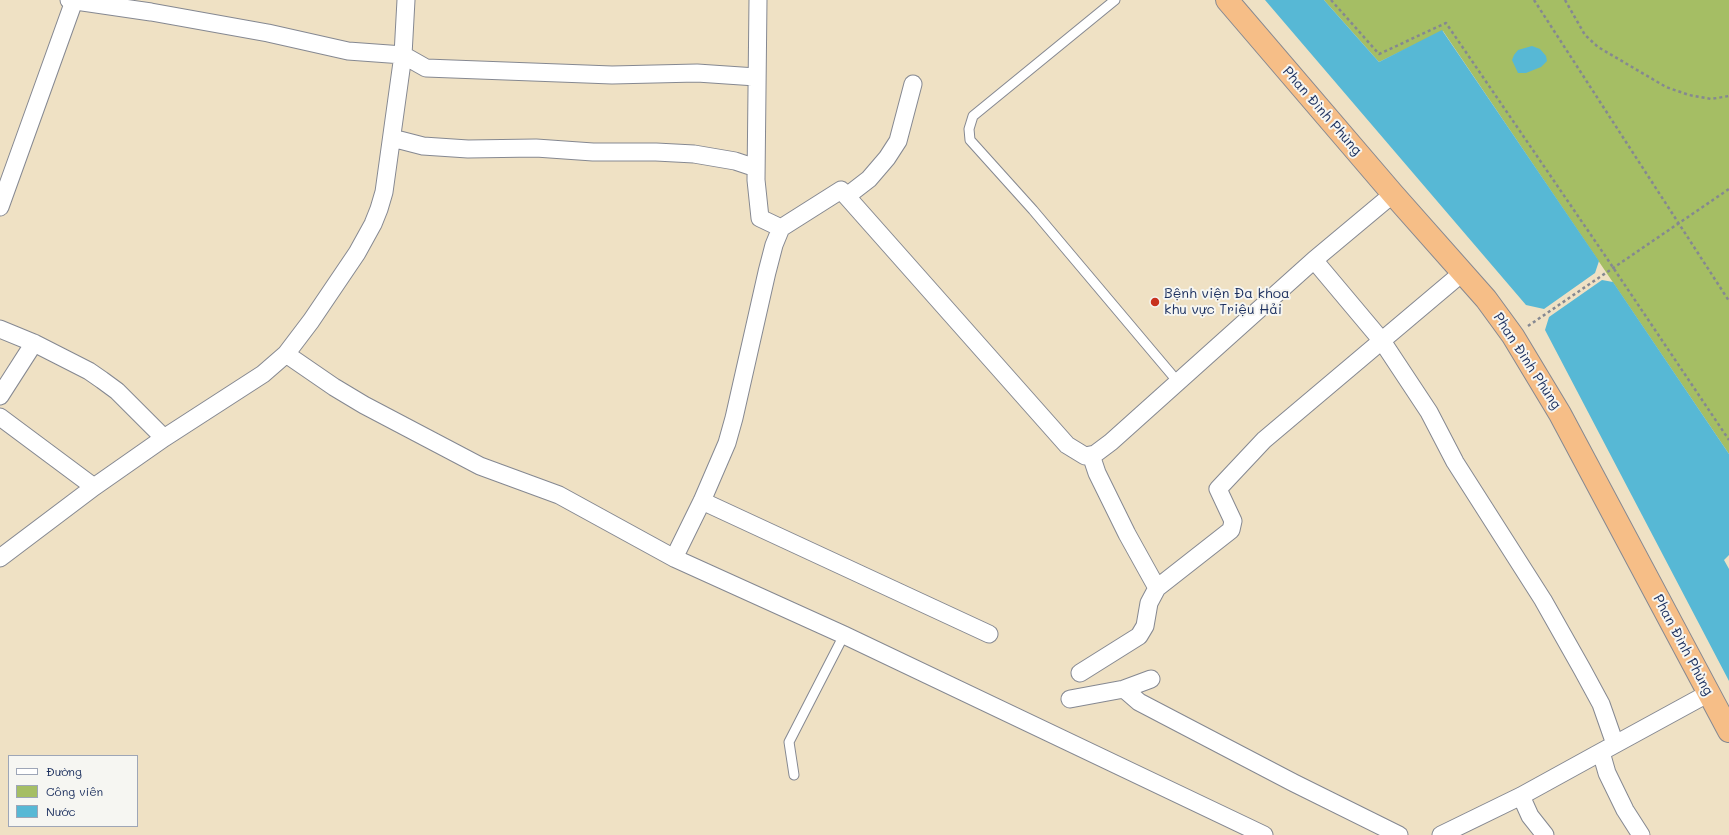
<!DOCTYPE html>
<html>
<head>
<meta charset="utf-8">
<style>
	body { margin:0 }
	#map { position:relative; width:1729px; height:835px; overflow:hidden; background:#efe1c4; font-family:Mali,sans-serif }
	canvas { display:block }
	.legend { position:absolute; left:8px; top:755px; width:130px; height:72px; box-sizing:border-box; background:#f6f6f2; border:1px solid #9ea6b7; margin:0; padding:5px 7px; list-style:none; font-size:12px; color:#1b2f5e }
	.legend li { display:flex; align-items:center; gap:8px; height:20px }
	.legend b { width:20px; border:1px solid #9ea6b7 }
</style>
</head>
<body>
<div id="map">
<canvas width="1729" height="835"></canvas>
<ul class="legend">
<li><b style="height:5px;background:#fff"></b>Đường</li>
<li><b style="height:11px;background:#a5be64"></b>Công viên</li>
<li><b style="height:11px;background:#57b8d5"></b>Nước</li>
</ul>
</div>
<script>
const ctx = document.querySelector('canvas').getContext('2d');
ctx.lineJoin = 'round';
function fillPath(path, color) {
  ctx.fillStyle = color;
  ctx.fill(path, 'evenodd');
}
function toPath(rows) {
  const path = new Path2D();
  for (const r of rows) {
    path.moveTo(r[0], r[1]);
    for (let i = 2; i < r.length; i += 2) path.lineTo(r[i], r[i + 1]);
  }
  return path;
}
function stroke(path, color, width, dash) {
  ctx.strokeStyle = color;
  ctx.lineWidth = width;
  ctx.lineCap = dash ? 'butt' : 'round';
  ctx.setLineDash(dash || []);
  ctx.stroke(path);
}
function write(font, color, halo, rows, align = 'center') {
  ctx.font = font + ' Mali,sans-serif';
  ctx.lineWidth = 4;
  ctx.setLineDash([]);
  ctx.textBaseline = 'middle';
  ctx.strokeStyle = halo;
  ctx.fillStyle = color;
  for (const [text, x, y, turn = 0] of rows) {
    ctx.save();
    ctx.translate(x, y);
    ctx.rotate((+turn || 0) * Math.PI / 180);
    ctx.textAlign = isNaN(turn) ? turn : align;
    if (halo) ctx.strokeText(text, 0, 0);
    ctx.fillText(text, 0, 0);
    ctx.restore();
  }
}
fillPath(toPath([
	[1324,0,1729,0,1729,454,1443,31,1379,62]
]), '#a5be64');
fillPath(toPath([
	[1265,0,1324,0,1379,62,1442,30,1599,261,1595,273,1544,309,1526,305],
	[1532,46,1540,49,1546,56,1547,61,1541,67,1526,73,1518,73,1512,60,1514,55,1518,50],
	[1602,280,1613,282,1729,454,1729,555,1724,560,1729,569,1729,681,1545,330,1549,317]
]), '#57b8d5');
const service = toPath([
	[1115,0,973,116,969,129,970,140,1033,210,1178,382],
	[794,775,789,742,844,635]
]);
const minor = toPath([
	[69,0,151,12,268,33,348,51,403,55,426,68,612,75,697,73,756,77],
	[758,0,756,180,760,218,781,228,841,190,1067,445,1085,456,1095,454,1111,442,1314,260,1393,194],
	[392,138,423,146,468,149,536,148,593,152,656,152,694,154,735,161,756,168],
	[847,196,869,179,887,158,898,141,913,84],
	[0,207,74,1],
	[1314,260,1382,341,1429,412,1455,462,1543,600,1582,669,1601,704,1615,744],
	[0,329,34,343,89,371,102,380,117,391,164,438],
	[286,354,334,387,364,405,480,466,559,495,674,558,844,635,1264,835],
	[0,396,34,343],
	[0,417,94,487],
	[1091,455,1097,473,1127,534,1157,588],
	[702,501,989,634],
	[0,558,94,487,164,438,263,374,286,354,311,321,357,253,373,224,379,209,384,192,403,55,406,0],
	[674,558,702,501,727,443,734,418,767,272,774,245,781,228],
	[1080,673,1139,636,1145,626,1149,603,1157,588,1231,530,1233,521,1218,489,1264,440,1462,273],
	[1124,689,1139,702,1294,783,1399,835],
	[1070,699,1124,689,1151,679],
	[1521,796,1530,816,1545,835],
	[1441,835,1521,796,1601,752],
	[1641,835,1625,810,1607,773,1601,752,1709,693]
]);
const trunk = toPath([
	[1227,0,1393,194,1486,299,1513,336,1560,414,1729,731]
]);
stroke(service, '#858891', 11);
stroke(minor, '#858891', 19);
stroke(trunk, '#858891', 24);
stroke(toPath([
	[1331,0,1379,54,1446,23,1606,257,1729,440],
	[1534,0,1729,301],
	[1565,0,1585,35,1598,47,1666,87,1689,95,1711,99,1729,96],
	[1528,326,1729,189]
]), '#858891', 2.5, [3, 3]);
stroke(service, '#fff', 9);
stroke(minor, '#fff', 17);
stroke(trunk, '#f6be87', 22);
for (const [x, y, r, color] of [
	[1155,302,5,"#c8321e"]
]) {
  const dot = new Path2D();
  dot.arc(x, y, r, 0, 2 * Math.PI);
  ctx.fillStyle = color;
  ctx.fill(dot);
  stroke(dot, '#f6f6f2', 1.5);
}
write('14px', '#1b2f5e', '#f6f6f2', [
	["Phan Đình Phùng",1322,111,49],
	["Phan Đình Phùng",1527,361,57],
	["Phan Đình Phùng",1683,645,62]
]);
write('14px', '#1b2f5e', '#f6f6f2', [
	["Bệnh viện Đa khoa",1164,294],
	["khu vực Triệu Hải",1164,310]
], 'left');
</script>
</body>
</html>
